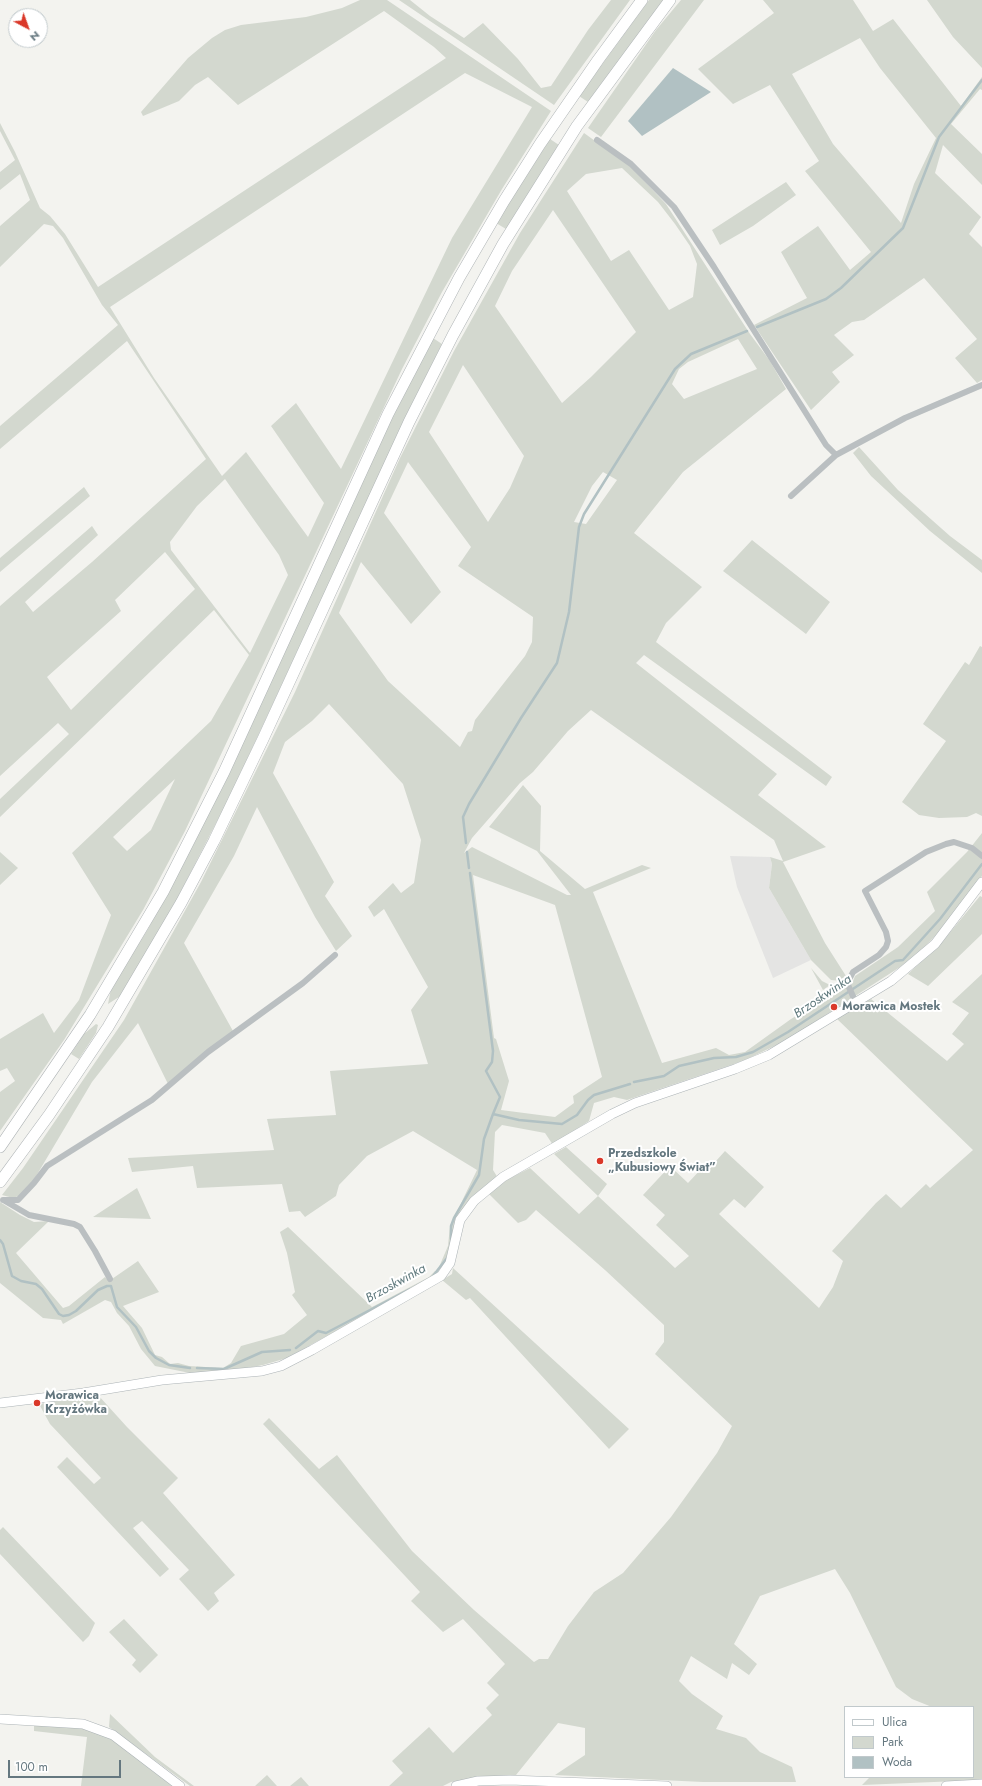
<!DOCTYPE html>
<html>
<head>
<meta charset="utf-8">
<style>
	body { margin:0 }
	#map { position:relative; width:982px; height:1786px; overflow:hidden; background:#f3f3ef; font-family:Jost,sans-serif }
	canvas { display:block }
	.legend { position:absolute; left:844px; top:1706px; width:130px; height:72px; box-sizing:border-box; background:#fff; border:1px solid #c1c9cc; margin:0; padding:5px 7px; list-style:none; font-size:12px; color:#64777f }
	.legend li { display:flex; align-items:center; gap:8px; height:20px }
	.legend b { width:20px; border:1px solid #c1c9cc }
	.north { position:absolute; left:8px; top:8px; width:40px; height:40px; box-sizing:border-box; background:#fff; border:1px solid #c1c9cc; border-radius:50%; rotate:139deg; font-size:11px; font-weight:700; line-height:16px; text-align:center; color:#64777f }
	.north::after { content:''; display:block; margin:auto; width:14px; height:18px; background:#da3829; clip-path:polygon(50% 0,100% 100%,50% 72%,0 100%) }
	.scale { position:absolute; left:8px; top:1760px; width:113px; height:18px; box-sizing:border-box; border:2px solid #64777f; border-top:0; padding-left:5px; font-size:12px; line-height:14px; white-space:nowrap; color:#64777f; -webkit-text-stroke:3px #fff; paint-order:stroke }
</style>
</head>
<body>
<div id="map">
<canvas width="982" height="1786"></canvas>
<ul class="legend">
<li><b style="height:5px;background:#fff"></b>Ulica</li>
<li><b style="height:11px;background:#d3d8cf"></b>Park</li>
<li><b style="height:11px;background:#b1c1c3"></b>Woda</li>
</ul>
<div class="north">N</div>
<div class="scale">100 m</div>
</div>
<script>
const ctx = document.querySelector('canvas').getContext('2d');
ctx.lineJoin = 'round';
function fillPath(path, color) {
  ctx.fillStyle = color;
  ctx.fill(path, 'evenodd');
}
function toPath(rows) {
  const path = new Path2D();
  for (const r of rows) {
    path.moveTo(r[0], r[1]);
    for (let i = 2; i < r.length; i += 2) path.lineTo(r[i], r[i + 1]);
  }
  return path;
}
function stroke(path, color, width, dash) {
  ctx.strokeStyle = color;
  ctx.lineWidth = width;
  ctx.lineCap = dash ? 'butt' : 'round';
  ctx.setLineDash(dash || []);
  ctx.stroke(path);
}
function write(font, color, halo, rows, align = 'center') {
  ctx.font = font + ' Jost,sans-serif';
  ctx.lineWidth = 4;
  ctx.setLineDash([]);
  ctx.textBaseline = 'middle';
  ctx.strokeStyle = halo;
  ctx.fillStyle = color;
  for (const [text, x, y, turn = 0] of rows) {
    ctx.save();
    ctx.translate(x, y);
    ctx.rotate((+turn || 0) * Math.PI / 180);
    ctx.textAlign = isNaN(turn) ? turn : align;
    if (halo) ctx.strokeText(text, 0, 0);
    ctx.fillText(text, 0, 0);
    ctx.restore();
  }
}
fillPath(toPath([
	[730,856,770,857,772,864,769,888,811,960,773,978,737,887]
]), '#e4e4e3');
fillPath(toPath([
	[360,0,387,0,551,111,502,189,442,292,402,369,185,831,143,910,64,1040,0,1131,0,1092,15,1081,7,1068,0,1071,0,1039,43,1013,54,1033,79,1000,111,915,72,853,211,721,249,655,214,610,0,817,0,799,69,734,58,723,0,776,0,606,92,526,98,535,25,602,33,612,92,562,206,459,127,341,0,449,0,426,118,325,102,305,63,238,53,226,44,224,0,267,0,226,30,200,20,174,0,190,0,172,15,160,0,131,0,123,15,152,40,208,50,216,65,234,98,287,446,58,434,47,384,11,238,105,208,77,195,85,179,101,143,116,141,112,188,58,212,38,225,30,241,25,306,17,342,8],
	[465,73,532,107,452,238,341,469,296,403,271,426,324,503,308,537,246,452,222,476,154,378,110,307],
	[225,479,279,555,288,575,250,653,171,550,170,542,197,506],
	[165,552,195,589,71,710,47,677,121,611,115,600],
	[175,779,151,830,127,851,113,837],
	[399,0,410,0,430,16,464,38,483,23,518,59,541,88,551,86,588,30,611,0,630,0,554,105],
	[649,0,664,0,588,102,579,96],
	[681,0,704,0,601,137,588,128,656,30],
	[763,0,853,0,873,31,893,19,961,106,982,77,982,90,980,89,951,124,982,154,982,185,943,145,935,173,981,217,969,234,982,247,982,380,977,383,955,358,977,339,924,278,864,320,852,322,834,335,854,355,832,372,840,382,811,410,754,325,807,298,781,252,818,226,850,270,871,252,805,171,819,161,770,85,733,104,698,69,774,13],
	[860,38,880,68,936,138,914,184,901,223,833,144,792,74],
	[927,0,982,0,982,68,953,37],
	[584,133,630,166,666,204,750,334,770,361,786,389,683,472,634,533,702,587,666,623,656,642,832,777,826,786,644,655,636,663,777,774,758,795,826,847,783,862,825,943,846,976,842,981,831,980,811,960,769,888,772,864,770,857,783,861,774,840,591,710,568,731,533,772,520,783,472,838,464,853,472,847,567,895,571,895,537,851,489,827,523,785,541,806,540,851,585,889,642,865,651,868,593,892,662,1063,716,1048,729,1055,745,1052,791,1019,826,998,826,995,839,988,844,988,852,984,855,976,898,947,935,911,927,892,967,852,982,833,982,876,937,934,914,958,787,1040,743,1061,627,1100,614,1097,594,1103,589,1121,553,1145,545,1133,502,1125,495,1132,493,1170,498,1178,472,1199,443,1269,439,1267,448,1246,450,1226,477,1170,413,1131,367,1156,339,1185,336,1196,305,1217,300,1211,289,1212,282,1184,197,1188,193,1166,132,1172,128,1158,274,1150,267,1119,336,1115,330,1071,428,1064,411,1010,428,987,384,909,374,917,368,907,393,883,401,893,414,883,421,840,403,784,329,704,312,721,285,742,273,773,334,882,325,896,352,936,336,951,315,917,257,807,234,856,184,943,233,1031,168,1084,138,1023,92,1082,32,1183,19,1196,13,1198,2,1195,23,1168,124,1020,201,882,295,692,400,458,454,351,520,233],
	[622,168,658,202,675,224,690,246,697,264,693,297,669,310,629,250,611,261,567,191,586,174],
	[553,210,636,332,591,377,562,403,495,306,512,271],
	[738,339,757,369,684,399,672,384,679,369,688,362],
	[463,365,524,456,510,488,488,522,429,432],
	[408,462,471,547,458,566,533,617,532,642,525,656,475,720,472,731,468,732,460,747,388,681,339,613,361,562,411,624,441,592,384,513],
	[603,472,617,480,586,524,574,522,592,486],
	[473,875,555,905,602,1077,573,1096,574,1103,555,1117,501,1110,509,1081,496,1039,494,1038],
	[550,139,559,145,506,229,496,223],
	[786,182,796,195,753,226,720,245,712,230],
	[433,338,442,344,410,409,230,796,177,899,122,995,108,1004,111,989,148,929,198,835,385,432],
	[859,447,898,490,950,536,982,560,982,573,930,531,871,476,853,453],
	[84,487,90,496,0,572,0,558],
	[752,540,830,602,806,634,723,571],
	[980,646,982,647,982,816,976,813,967,817,939,818,919,815,902,802,946,741,923,724,965,662,969,665],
	[0,852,18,868,0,885],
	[980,896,982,897,982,934,928,986,908,974,942,942],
	[811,968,822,981,830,985,823,990],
	[982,974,982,1780,862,1785,870,1777,973,1777,973,1707,932,1707,912,1699,896,1687,850,1593,835,1569,760,1596,734,1644,757,1664,749,1675,732,1663,727,1679,691,1656,679,1681,692,1694,723,1716,716,1729,746,1738,760,1752,792,1767,796,1782,703,1782,555,1775,585,1755,585,1728,558,1723,516,1775,451,1782,443,1786,389,1786,403,1773,392,1761,429,1727,453,1753,492,1715,486,1708,499,1695,487,1683,505,1664,463,1619,443,1632,411,1601,420,1592,263,1424,269,1418,319,1469,337,1455,412,1551,474,1610,534,1662,539,1659,548,1659,568,1626,594,1592,623,1573,671,1517,717,1453,732,1426,655,1354,664,1342,664,1325,605,1270,536,1210,526,1220,518,1223,487,1192,502,1182,530,1168,579,1214,598,1196,554,1154,566,1147,607,1184,598,1196,675,1268,689,1256,656,1225,665,1215,643,1195,670,1166,688,1183,702,1168,707,1171,725,1151,764,1187,745,1208,734,1199,719,1214,819,1308,833,1287,843,1261,832,1251,876,1203,886,1194,901,1208,926,1184,930,1188,973,1150,836,1018,871,999,947,1061,964,1044,952,1034,969,1013,952,1002],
	[96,1024,98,1025,96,1033,79,1059,71,1054,84,1034],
	[137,1188,151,1219,93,1217],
	[0,1202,20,1215,34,1222,49,1221,16,1253,63,1308,69,1306,105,1277,109,1281,138,1261,159,1292,123,1306,142,1328,155,1355,162,1357,170,1364,178,1363,189,1366,223,1368,231,1363,241,1346,284,1334,307,1315,292,1295,295,1292,287,1253,280,1232,288,1227,372,1307,429,1277,435,1271,439,1274,287,1358,263,1365,226,1372,190,1373,155,1366,141,1349,129,1326,117,1313,111,1302,105,1300,63,1324,61,1320,43,1318,0,1283],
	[453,1268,629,1429,609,1449,470,1298,466,1300,442,1280,452,1274],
	[98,1395,127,1427,178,1478,163,1493,235,1575,214,1593,219,1601,208,1611,179,1579,189,1570,142,1521,133,1528,169,1569,160,1577,57,1467,67,1457,94,1484,101,1478,50,1424,39,1404],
	[3,1527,95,1623,89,1636,83,1642,0,1554,0,1530],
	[124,1619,158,1655,140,1673,132,1665,136,1660,109,1632],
	[110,1714,155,1757,194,1786,190,1786,109,1727],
	[34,1723,88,1729,110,1738,175,1786,81,1786,87,1737,34,1731],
	[267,1775,277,1786,255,1786],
	[301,1777,309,1786,290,1786]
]), '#d3d8cf');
fillPath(toPath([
	[673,68,711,92,642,136,628,121]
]), '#b1c1c3');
stroke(toPath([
	[757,327,826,299,841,288,903,228,939,137,982,80],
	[466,843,463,817,469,804,521,718,557,663,569,612,579,527,584,514,675,369,691,354,747,331],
	[467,852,469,868],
	[470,873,493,1051,492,1062,486,1071,500,1097,493,1114],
	[634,1082,664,1076,679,1066,714,1058,736,1057,753,1052,788,1032,895,961,903,960,940,919,982,864],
	[451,1239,451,1226,454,1218,479,1175,484,1139,493,1114,519,1120,562,1124,577,1115,588,1100,594,1095,630,1084],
	[0,1240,3,1244,12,1276,21,1281,36,1284,42,1289,59,1314,63,1316,69,1315,76,1311,98,1290,107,1286,111,1286,117,1307,136,1327,149,1351,156,1358,169,1365,190,1368],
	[433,1276,447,1258],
	[296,1348,318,1331,326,1333,410,1289],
	[197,1368,224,1369,262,1352,290,1350]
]), '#b1c1c3', 2.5);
const secondary = toPath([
	[0,1403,83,1393,162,1380,262,1371,281,1366,312,1350,441,1276,450,1263,460,1220,474,1201,503,1177,612,1114,635,1103,735,1069,769,1055,891,981,935,944,982,882],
	[0,1719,83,1724,113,1735,180,1786],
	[456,1786,478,1781,510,1780,667,1786],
	[946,1786,982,1784]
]);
const highway = toPath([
	[0,1147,90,1015,163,892,224,772,388,414,459,278,504,201,540,144,598,60,642,0],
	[0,1182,49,1115,108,1027,181,903,214,841,263,739,409,422,453,335,503,244,577,126,670,0]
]);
stroke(secondary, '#acb3b6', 10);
stroke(highway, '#afb4b6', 12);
stroke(toPath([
	[597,140,631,164,674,207,714,267,826,445,836,455,905,418,982,385],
	[791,496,836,455],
	[856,1003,848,985,850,978,853,972,879,955,886,947,888,941,886,932,865,891,926,852,946,844,954,842,972,848,982,856],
	[3,1200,18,1200,34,1183,47,1166,152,1100,208,1052,303,983,335,955],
	[5,1201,29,1215,74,1224,80,1227,95,1251,110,1279]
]), '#babfc1', 6);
stroke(secondary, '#fff', 9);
stroke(highway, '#fff', 11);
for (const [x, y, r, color] of [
	[834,1007,4,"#da3829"],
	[600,1161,4,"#da3829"],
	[37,1403,4,"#da3829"]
]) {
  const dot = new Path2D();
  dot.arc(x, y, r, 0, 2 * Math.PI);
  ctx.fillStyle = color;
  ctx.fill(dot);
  stroke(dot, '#fff', 1.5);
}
write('bold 12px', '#64777f', '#fff', [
	["Morawica Mostek",842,1007],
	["Przedszkole",608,1154],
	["„Kubusiowy Świat”",608,1168],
	["Morawica",45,1396],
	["Krzyżówka",45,1410]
], 'left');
write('italic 13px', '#5f797d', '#fff', [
	["Brzoskwinka",823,997,-34],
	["Brzoskwinka",396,1284,-29]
]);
</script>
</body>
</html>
